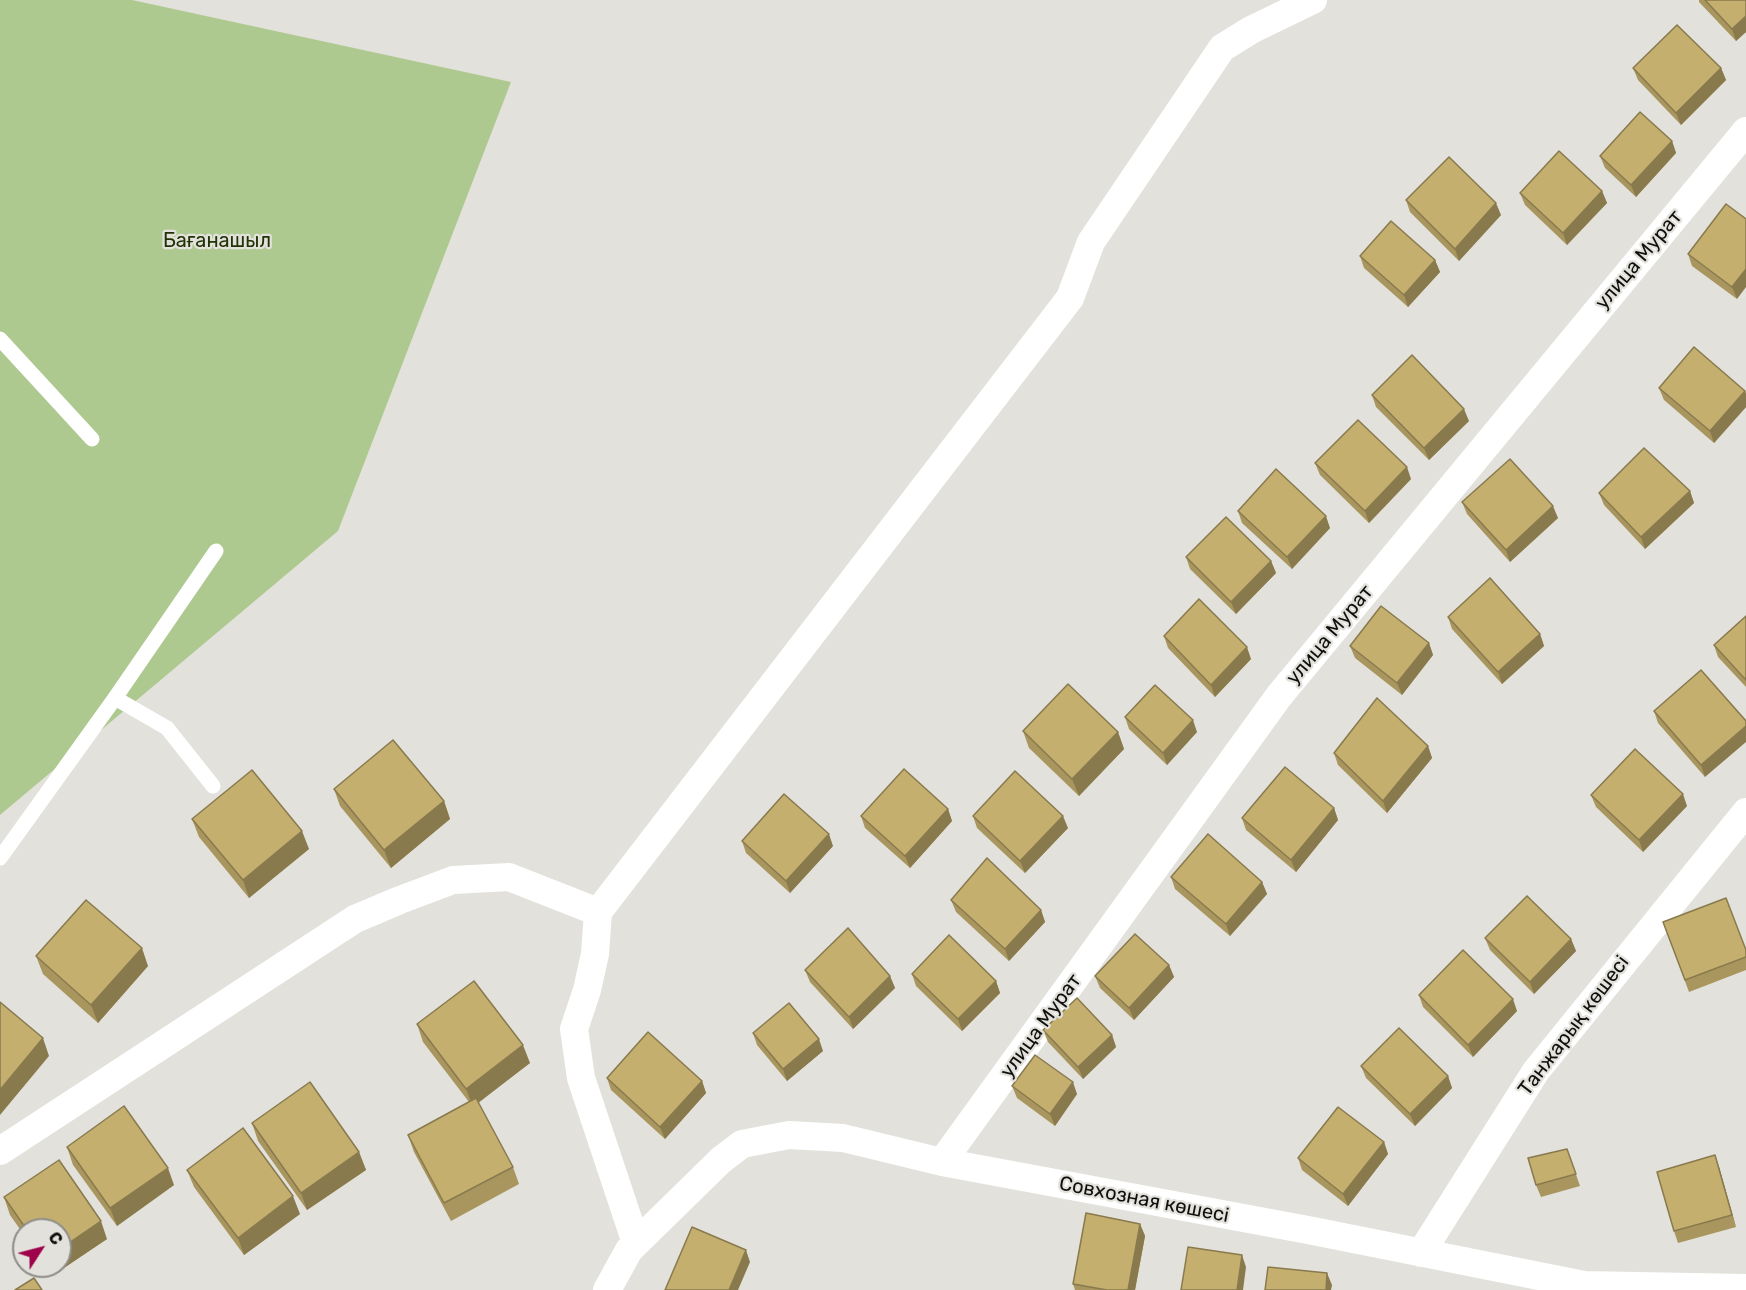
<!DOCTYPE html>
<html>
<head>
<meta charset="utf-8">
<style>
	body { margin:0 }
	#map { position:relative; width:1746px; height:1290px; overflow:hidden; background:#e2e1db; font-family:Rubik,sans-serif }
	canvas { display:block }
	.north { position:absolute; left:12px; top:1218px; width:60px; height:60px; box-sizing:border-box; background:#e2e1db; border:2px solid #8e8d89; border-radius:50%; rotate:54deg; font-size:16px; font-weight:700; line-height:24px; text-align:center; color:#0f0f0d }
	.north::after { content:''; display:block; margin:auto; width:21px; height:27px; background:#9e024a; clip-path:polygon(50% 0,100% 100%,50% 72%,0 100%) }
</style>
</head>
<body>
<div id="map">
<canvas width="1746" height="1290"></canvas>
<div class="north">С</div>
</div>
<script>
const ctx = document.querySelector('canvas').getContext('2d');
ctx.lineJoin = 'round';
function fillPath(path, color) {
  ctx.fillStyle = color;
  ctx.fill(path, 'evenodd');
}
function toPath(rows) {
  const path = new Path2D();
  for (const r of rows) {
    path.moveTo(r[0], r[1]);
    for (let i = 2; i < r.length; i += 2) path.lineTo(r[i], r[i + 1]);
  }
  return path;
}
function stroke(path, color, width, dash) {
  ctx.strokeStyle = color;
  ctx.lineWidth = width;
  ctx.lineCap = dash ? 'butt' : 'round';
  ctx.setLineDash(dash || []);
  ctx.stroke(path);
}
function write(font, color, halo, rows, align = 'center') {
  ctx.font = font + ' Rubik,sans-serif';
  ctx.lineWidth = 4.5;
  ctx.setLineDash([]);
  ctx.textBaseline = 'middle';
  ctx.strokeStyle = halo;
  ctx.fillStyle = color;
  for (const [text, x, y, turn = 0] of rows) {
    ctx.save();
    ctx.translate(x, y);
    ctx.rotate((+turn || 0) * Math.PI / 180);
    ctx.textAlign = isNaN(turn) ? turn : align;
    if (halo) ctx.strokeText(text, 0, 0);
    ctx.fillText(text, 0, 0);
    ctx.restore();
  }
}
fillPath(toPath([
	[0,0,132,0,511,82,338,531,0,815]
]), '#aec98f');
stroke(toPath([
	[0,339,92,439],
	[115,698,167,728,213,786],
	[0,858,115,698,216,551]
]), '#fff', 15);
stroke(toPath([
	[0,1151,355,919,400,900,453,880,509,877,598,912],
	[942,1162,1279,696,1746,131],
	[636,1243,581,1078,574,1029,587,990,595,954,598,912,1070,298,1091,242,1222,48,1251,30,1313,0],
	[1421,1253,1536,1071,1746,812],
	[607,1290,629,1250,721,1160,742,1144,789,1135,843,1138,942,1162,1308,1230,1584,1285,1746,1288]
]), '#fff', 28);
fillPath(toPath([
	[1699,0,1746,0,1746,32,1736,41,1699,2],
	[1633,68,1721,68,1726,80,1681,125,1638,80],
	[1672,141,1676,153,1636,197,1605,168,1600,156],
	[1602,191,1607,203,1567,245,1525,205,1520,193],
	[1406,200,1501,215,1459,261,1410,212],
	[1726,204,1737,299,1692,266,1688,254],
	[1360,256,1435,260,1440,272,1408,307,1364,268],
	[1659,388,1745,391,1746,394,1746,407,1714,443,1664,400],
	[1372,395,1469,421,1429,460,1376,407],
	[1315,463,1411,479,1369,523,1320,475],
	[1690,491,1694,503,1645,549,1604,505,1599,493],
	[1462,502,1558,518,1510,562,1467,514],
	[1238,511,1330,528,1292,569,1242,523],
	[1186,557,1271,561,1276,573,1236,614,1190,569],
	[1746,616,1746,687,1718,657,1714,645],
	[1448,617,1540,634,1544,646,1502,684,1452,629],
	[1164,636,1251,659,1215,697,1168,648],
	[1429,643,1433,655,1402,695,1355,658,1350,646],
	[1701,670,1705,777,1658,723,1654,711],
	[1125,717,1197,732,1167,765,1129,729],
	[1023,731,1118,732,1124,749,1079,796,1029,748],
	[1428,746,1432,758,1387,813,1338,765,1334,753],
	[334,789,444,801,450,819,391,868,340,806],
	[1591,795,1687,806,1643,852,1596,807],
	[1334,808,1338,820,1296,872,1246,830,1242,818],
	[948,809,952,821,910,868,865,828,861,816],
	[973,816,1068,828,1025,873,977,828],
	[192,819,309,849,249,898,199,837],
	[742,841,833,846,790,893,746,853],
	[1171,877,1262,882,1267,894,1230,936,1175,889],
	[951,900,1041,910,1045,922,1009,961,956,912],
	[1663,922,1746,950,1746,970,1689,992],
	[1485,938,1571,939,1576,951,1534,994,1490,950],
	[36,956,148,966,98,1023,43,974],
	[1169,965,1174,977,1134,1020,1100,988,1095,976],
	[805,970,890,976,895,988,853,1029,810,982],
	[912,974,996,981,1000,993,962,1031,916,986],
	[1419,995,1517,1011,1473,1057,1423,1007],
	[417,1024,530,1063,478,1102,513,1167,519,1184,451,1221,414,1152,408,1135,469,1102,423,1042],
	[1043,1030,1112,1035,1116,1047,1083,1079,1048,1042],
	[753,1033,823,1051,787,1081,757,1045],
	[1361,1066,1448,1076,1452,1088,1415,1126,1366,1078],
	[607,1078,702,1081,706,1093,665,1139,611,1090],
	[1012,1086,1077,1094,1055,1126,1017,1098],
	[252,1123,359,1152,366,1170,307,1210,258,1141],
	[1384,1142,1388,1154,1348,1206,1302,1170,1298,1158],
	[67,1147,174,1185,117,1226,73,1165],
	[1567,1149,1580,1186,1541,1197,1536,1185],
	[1719,1167,1736,1227,1678,1243,1674,1231],
	[187,1170,300,1214,244,1255,194,1187],
	[4,1197,107,1239,52,1276,46,1266,60,1266,60,1230,24,1230,24,1235,10,1215],
	[1140,1224,1145,1236,1135,1290,1075,1290,1073,1284]
]), '#a9965f');
fillPath(toPath([
	[1746,16,1746,32,1736,41,1732,29],
	[1721,68,1726,80,1681,125,1676,113],
	[1672,141,1676,153,1636,197,1631,185],
	[1602,191,1607,203,1567,245,1563,233],
	[1496,203,1501,215,1459,261,1455,249],
	[1435,260,1440,272,1408,307,1404,295],
	[1746,269,1746,287,1737,299,1732,287],
	[1745,391,1746,394,1746,407,1714,443,1710,431],
	[1464,409,1469,421,1429,460,1424,448],
	[1407,467,1411,479,1369,523,1365,511],
	[1690,491,1694,503,1645,549,1641,537],
	[1553,506,1558,518,1510,562,1506,550],
	[1326,516,1330,528,1292,569,1287,557],
	[1271,561,1276,573,1236,614,1231,602],
	[1540,634,1544,646,1502,684,1498,672],
	[1429,643,1433,655,1402,695,1397,683],
	[1247,647,1251,659,1215,697,1211,685],
	[1193,720,1197,732,1167,765,1163,753],
	[1746,726,1746,742,1705,777,1701,765],
	[1118,732,1124,749,1079,796,1072,779],
	[1428,746,1432,758,1387,813,1383,801],
	[1683,794,1687,806,1643,852,1639,840],
	[444,801,450,819,391,868,384,850],
	[1334,808,1338,820,1296,872,1291,860],
	[948,809,952,821,910,868,905,856],
	[1063,816,1068,828,1025,873,1020,861],
	[302,831,309,849,249,898,243,880],
	[829,834,833,846,790,893,786,881],
	[1262,882,1267,894,1230,936,1226,924],
	[1041,910,1045,922,1009,961,1005,949],
	[1571,939,1576,951,1534,994,1530,982],
	[142,948,148,966,98,1023,91,1005],
	[1169,965,1174,977,1134,1020,1129,1008],
	[890,976,895,988,853,1029,849,1017],
	[996,981,1000,993,962,1031,958,1019],
	[1513,999,1517,1011,1473,1057,1468,1045],
	[1112,1035,1116,1047,1083,1079,1078,1067],
	[43,1038,49,1056,0,1115,0,1090],
	[819,1039,823,1051,787,1081,783,1069],
	[523,1045,530,1063,473,1107,466,1089],
	[1448,1076,1452,1088,1415,1126,1410,1114],
	[702,1081,706,1093,665,1139,660,1127],
	[1073,1082,1077,1094,1055,1126,1050,1114],
	[1384,1142,1388,1154,1348,1206,1343,1194],
	[359,1152,366,1170,307,1210,301,1193],
	[1715,1155,1719,1167,1736,1227,1732,1215],
	[168,1168,174,1185,117,1226,110,1208],
	[293,1196,300,1214,244,1255,238,1238],
	[101,1221,107,1239,52,1276,49,1266,60,1266,60,1249],
	[1140,1224,1145,1236,1135,1290,1128,1290],
	[746,1250,750,1262,738,1290,729,1290],
	[1242,1255,1246,1267,1243,1290,1237,1290],
	[1327,1273,1332,1285,1331,1290,1326,1290]
]), '#897a4e');
const building = toPath([
	[1705,0,1746,0,1746,16,1732,29,1705,0],
	[1677,25,1721,68,1676,113,1633,68,1677,25],
	[1640,112,1672,141,1631,185,1600,156,1640,112],
	[1559,151,1602,191,1563,233,1520,193,1559,151],
	[1449,157,1496,203,1455,249,1406,200,1449,157],
	[1726,204,1746,219,1746,269,1732,287,1688,254,1726,204],
	[1391,221,1435,260,1404,295,1360,256,1391,221],
	[1694,347,1745,391,1710,431,1659,388,1694,347],
	[1412,355,1464,409,1424,448,1372,395,1412,355],
	[1358,420,1407,467,1365,511,1315,463,1358,420],
	[1644,448,1690,491,1641,537,1599,493,1644,448],
	[1510,459,1553,506,1506,550,1462,502,1510,459],
	[1276,469,1326,516,1287,557,1238,511,1276,469],
	[1226,517,1271,561,1231,602,1186,557,1226,517],
	[1490,578,1540,634,1498,672,1448,617,1490,578],
	[1199,599,1247,647,1211,685,1164,636,1199,599],
	[1381,606,1429,643,1397,683,1350,646,1381,606],
	[1746,616,1746,680,1714,645,1746,616],
	[1701,670,1746,721,1746,726,1701,765,1654,711,1701,670],
	[1068,684,1118,732,1072,779,1023,731,1068,684],
	[1155,685,1193,720,1163,753,1125,717,1155,685],
	[1377,698,1428,746,1383,801,1334,753,1377,698],
	[393,740,444,801,384,850,334,789,393,740],
	[1635,749,1683,794,1639,840,1591,795,1635,749],
	[1285,767,1334,808,1291,860,1242,818,1285,767],
	[904,769,948,809,905,856,861,816,904,769],
	[252,770,302,831,243,880,192,819,252,770],
	[1015,771,1063,816,1020,861,973,816,1015,771],
	[784,794,829,834,786,881,742,841,784,794],
	[1208,834,1262,882,1226,924,1171,877,1208,834],
	[987,858,1041,910,1005,949,951,900,987,858],
	[1527,896,1571,939,1530,982,1485,938,1527,896],
	[1726,898,1746,950,1746,957,1685,980,1663,922,1726,898],
	[86,900,142,948,91,1005,36,956,86,900],
	[848,928,890,976,849,1017,805,970,848,928],
	[1135,934,1169,965,1129,1008,1095,976,1135,934],
	[949,935,996,981,958,1019,912,974,949,935],
	[1463,950,1513,999,1468,1045,1419,995,1463,950],
	[474,981,523,1045,466,1089,417,1024,474,981],
	[1077,998,1112,1035,1078,1067,1043,1030,1077,998],
	[0,1002,43,1038,0,1090,0,1002],
	[789,1003,819,1039,783,1069,753,1033,789,1003],
	[1399,1028,1448,1076,1410,1114,1361,1066,1399,1028],
	[648,1032,702,1081,660,1127,607,1078,648,1032],
	[1035,1055,1073,1082,1050,1114,1012,1086,1035,1055],
	[310,1082,359,1152,301,1193,252,1123,310,1082],
	[476,1098,513,1167,444,1203,408,1135,476,1098],
	[124,1106,168,1168,110,1208,67,1147,124,1106],
	[1338,1107,1384,1142,1343,1194,1298,1158,1338,1107],
	[243,1128,293,1196,238,1238,187,1170,243,1128],
	[1567,1149,1576,1174,1536,1185,1528,1158,1567,1149],
	[1715,1155,1732,1215,1674,1231,1657,1172,1715,1155],
	[59,1160,101,1221,60,1249,60,1230,27,1230,4,1197,59,1160],
	[1086,1213,1140,1224,1128,1290,1107,1290,1073,1284,1086,1213],
	[692,1227,746,1250,729,1290,665,1290,692,1227],
	[1188,1247,1242,1255,1237,1290,1181,1290,1188,1247],
	[1268,1267,1327,1273,1326,1290,1265,1290,1268,1267],
	[34,1278,42,1290,15,1290,34,1278]
]);
fillPath(building, '#c4af6f');
stroke(building, '#897a4e', 1.5);
write('20px', '#213205', '#e2e1db', [
	["Бағанашыл",217,241]
]);
write('20px', '#0f0f0d', '#e2e1db', [
	["улица Мурат",1639,260,-50],
	["улица Мурат",1330,635,-50],
	["улица Мурат",1041,1026,-54],
	["Танжарық көшесі",1574,1026,-53],
	["Совхозная көшесі",1144,1200,11]
]);
</script>
</body>
</html>
